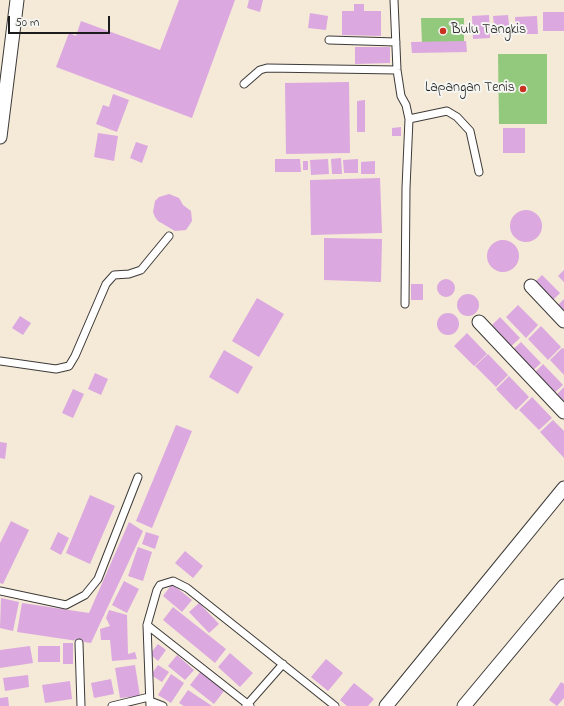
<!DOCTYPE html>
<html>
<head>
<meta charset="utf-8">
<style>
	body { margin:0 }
	#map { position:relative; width:564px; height:706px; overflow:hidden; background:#f5e9d8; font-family:"Indie Flower",sans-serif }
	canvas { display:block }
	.scale { position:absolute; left:8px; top:16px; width:102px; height:18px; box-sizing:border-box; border:2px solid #1c1c1c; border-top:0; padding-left:5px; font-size:12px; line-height:14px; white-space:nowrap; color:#1c1c1c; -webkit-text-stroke:3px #f6f6f2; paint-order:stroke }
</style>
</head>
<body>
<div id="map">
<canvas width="564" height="706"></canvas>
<div class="scale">50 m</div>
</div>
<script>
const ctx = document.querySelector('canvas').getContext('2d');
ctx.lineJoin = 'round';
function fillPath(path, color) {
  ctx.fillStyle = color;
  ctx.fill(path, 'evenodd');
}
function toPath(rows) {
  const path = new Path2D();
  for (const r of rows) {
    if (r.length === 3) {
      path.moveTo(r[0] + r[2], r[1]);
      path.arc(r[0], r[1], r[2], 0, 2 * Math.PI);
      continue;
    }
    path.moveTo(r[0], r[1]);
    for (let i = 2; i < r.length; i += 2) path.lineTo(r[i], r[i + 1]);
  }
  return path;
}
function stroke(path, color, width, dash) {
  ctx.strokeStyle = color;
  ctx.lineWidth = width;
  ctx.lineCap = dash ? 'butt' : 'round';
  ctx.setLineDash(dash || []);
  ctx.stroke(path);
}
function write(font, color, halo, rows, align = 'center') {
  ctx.font = font + ' "Indie Flower",sans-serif';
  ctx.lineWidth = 4;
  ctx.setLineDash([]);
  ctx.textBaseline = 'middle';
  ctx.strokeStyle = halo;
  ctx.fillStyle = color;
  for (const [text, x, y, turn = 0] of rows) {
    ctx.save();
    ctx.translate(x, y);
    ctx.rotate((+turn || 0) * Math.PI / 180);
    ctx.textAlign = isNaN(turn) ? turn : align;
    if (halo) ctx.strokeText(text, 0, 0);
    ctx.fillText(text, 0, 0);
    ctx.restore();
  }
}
fillPath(toPath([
	[421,18,464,18,464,43,422,44],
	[498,54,547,54,547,124,499,124]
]), '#92c97c');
fillPath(toPath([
	[179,0,235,0,192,118,56,67,69,33,76,36,81,21,160,50],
	[249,0,263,0,260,12,247,8],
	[354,4,364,4,364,11,381,11,381,36,342,35,342,11,354,11],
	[543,12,564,12,564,31,543,31],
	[310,13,328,16,326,30,308,28],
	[489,15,490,38,473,39,472,16],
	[508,15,510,33,495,35,493,16],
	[537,16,538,34,516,34,515,17],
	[466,41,467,52,412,53,411,42],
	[355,47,390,47,390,63,355,64],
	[349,82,350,153,286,154,285,83],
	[113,94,129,100,117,132,96,124,103,105,109,107],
	[365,100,365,132,357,132,357,101],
	[401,127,401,136,392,136,392,128],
	[503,128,525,128,525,153,503,153],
	[98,133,118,136,114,161,94,157],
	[136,142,148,146,142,163,130,158],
	[341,158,342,174,332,174,331,159],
	[275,159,300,159,301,172,275,172],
	[328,159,329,174,311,175,310,160],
	[358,159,358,173,344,173,343,160],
	[303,161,308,161,308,170,303,170],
	[375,161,375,174,361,174,361,162],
	[380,178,382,233,311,235,310,180],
	[169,194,179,198,183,205,191,211,192,221,186,230,175,231,158,221,155,217,153,212,155,201,159,197],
	[526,226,16],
	[324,238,382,239,381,282,324,280],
	[503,256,16],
	[564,270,564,282,558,276],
	[542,275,560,293,549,304,531,286],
	[446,288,9],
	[411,284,423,284,423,300,411,300],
	[468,305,11],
	[257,298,284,314,259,357,232,341],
	[564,299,564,320,554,309],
	[518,305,538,325,526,338,506,317],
	[448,324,11],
	[20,316,31,323,23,335,12,328],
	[500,317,520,338,507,350,487,330],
	[541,326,561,347,548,360,528,339],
	[467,333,487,354,474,366,454,346],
	[521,342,541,363,528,375,508,354],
	[562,348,564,349,564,375,550,360],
	[224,350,253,367,238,394,209,377],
	[488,354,508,375,496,387,475,366],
	[543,364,563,385,550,397,530,377],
	[95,373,108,379,101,395,88,389],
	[509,376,529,397,516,410,496,389],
	[564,387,564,412,552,399],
	[73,389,84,394,73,418,62,413],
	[532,397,552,418,539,430,519,410],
	[553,420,564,431,564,458,540,432],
	[176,425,192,431,152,528,136,521],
	[0,442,7,443,5,459,0,458],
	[90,495,115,506,90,564,66,553],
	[11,521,29,530,3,584,0,583,0,543],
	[129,522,143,531,91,643,17,632,22,603,89,613],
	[58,532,69,538,61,555,50,549],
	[146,532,159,536,155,549,142,544],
	[138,547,152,552,143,581,128,576],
	[185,551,203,566,193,578,175,563],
	[124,581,139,589,127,613,112,605],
	[172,584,192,600,182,612,163,596],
	[1,598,19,602,13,631,0,628],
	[199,603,219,624,209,633,189,612],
	[173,607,226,649,215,663,163,620],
	[109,610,127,615,128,654,135,652,137,659,112,661,110,640,101,640,100,629,110,626,106,618],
	[63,643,73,643,73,664,63,664],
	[158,644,166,650,158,661,150,654],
	[30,646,33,663,0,668,0,650],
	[38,646,60,646,60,662,38,662],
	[230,653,253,673,240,687,218,667],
	[177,655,194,670,185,680,168,666],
	[326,659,343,673,328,691,311,677],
	[135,665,140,696,120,698,115,668],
	[158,665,169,672,162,682,151,675],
	[201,671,224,691,214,704,190,685],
	[171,674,184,683,171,703,158,695],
	[28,675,29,687,5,691,3,678],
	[111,679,114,694,94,698,91,683],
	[70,681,72,699,45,703,42,685],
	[561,682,564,684,564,698,557,706,549,700],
	[354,683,374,699,368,706,347,706,340,700],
	[188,690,212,706,184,706,179,703],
	[8,697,9,706,0,706,0,698]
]), '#dba8df');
const service = toPath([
	[394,0,397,70,401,96,406,105,409,119,447,111,457,117,470,131,479,172],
	[329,40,396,42],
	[244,84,260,70,267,68,397,70],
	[405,304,406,188,409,119],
	[0,361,56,369,69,366,75,356,106,284,114,275,129,274,141,270,169,236],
	[0,591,66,605,85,595,98,579,138,477],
	[147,625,250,706],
	[79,643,81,706],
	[112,706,149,697,150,701,163,706],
	[150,706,147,625,157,590,160,585,173,581,187,588,335,706],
	[246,706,283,664]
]);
const minor = toPath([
	[0,137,17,0],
	[531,286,564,321],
	[479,322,564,412],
	[386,706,564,488],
	[464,706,564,586]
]);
stroke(service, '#3d3b38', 9);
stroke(minor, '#3d3b38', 15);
stroke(service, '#fff', 7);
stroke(minor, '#fff', 13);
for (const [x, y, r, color] of [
	[443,31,4,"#c8321e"],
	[523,89,4,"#c8321e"]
]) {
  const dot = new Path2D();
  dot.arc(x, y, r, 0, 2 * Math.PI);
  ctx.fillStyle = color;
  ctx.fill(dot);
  stroke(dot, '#f6f6f2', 1.5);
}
write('14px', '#1c1c1c', '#f6f6f2', [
	["Bulu Tangkis",451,31],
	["Lapangan Tenis",515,89,"right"]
], 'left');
</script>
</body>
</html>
